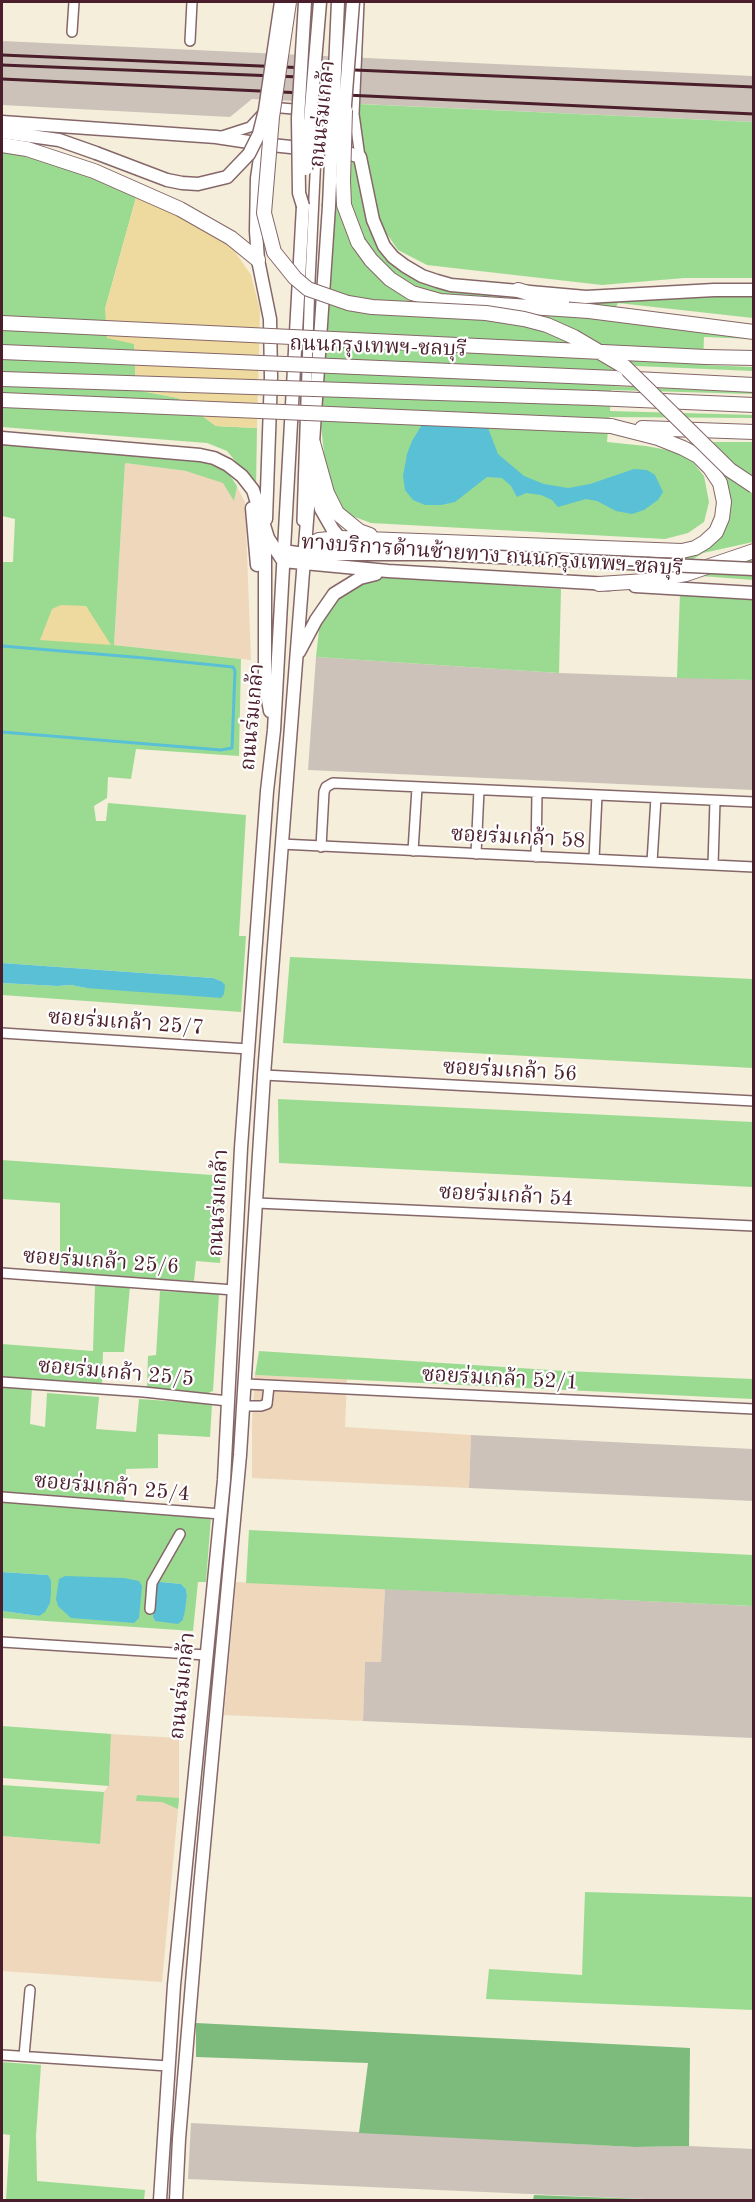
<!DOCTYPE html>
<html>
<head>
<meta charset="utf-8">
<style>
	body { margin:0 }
	#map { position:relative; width:755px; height:2202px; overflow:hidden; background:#f4eedb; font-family:"Old Standard TT",serif }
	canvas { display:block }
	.frame { position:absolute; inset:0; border:3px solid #4a1f2b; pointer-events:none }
</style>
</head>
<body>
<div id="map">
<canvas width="755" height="2202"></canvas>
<div class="frame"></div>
</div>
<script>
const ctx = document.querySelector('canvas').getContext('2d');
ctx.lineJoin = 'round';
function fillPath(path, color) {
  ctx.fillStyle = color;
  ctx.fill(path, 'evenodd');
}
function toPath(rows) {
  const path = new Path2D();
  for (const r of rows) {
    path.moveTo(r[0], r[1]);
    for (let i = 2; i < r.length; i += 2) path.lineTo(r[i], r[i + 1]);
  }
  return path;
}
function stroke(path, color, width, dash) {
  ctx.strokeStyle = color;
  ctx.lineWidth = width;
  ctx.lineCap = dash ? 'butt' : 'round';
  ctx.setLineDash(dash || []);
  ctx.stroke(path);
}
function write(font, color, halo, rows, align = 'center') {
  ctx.font = font + ' "Old Standard TT","Noto Serif Thai",serif';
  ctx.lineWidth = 4.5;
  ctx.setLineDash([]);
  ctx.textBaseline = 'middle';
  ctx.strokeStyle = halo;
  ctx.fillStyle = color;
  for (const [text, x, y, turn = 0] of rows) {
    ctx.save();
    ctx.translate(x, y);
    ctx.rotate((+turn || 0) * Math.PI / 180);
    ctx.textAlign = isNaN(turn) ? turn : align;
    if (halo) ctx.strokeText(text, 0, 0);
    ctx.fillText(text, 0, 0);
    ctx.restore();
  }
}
fillPath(toPath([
	[125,463,186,471,235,483,245,502,251,660,114,645],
	[255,1375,347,1379,345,1427,471,1435,469,1488,252,1478,252,1422],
	[236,1582,385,1589,381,1662,365,1663,363,1721,224,1715],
	[111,1734,179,1738,179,1798,162,1982,2,1971,2,1836,99,1844,104,1792,109,1785]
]), '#eed7bb');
fillPath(toPath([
	[2,41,753,76,753,122,252,99,230,117,2,105],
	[316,657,559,673,753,680,753,790,308,770],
	[471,1435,753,1449,753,1501,469,1488],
	[385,1589,753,1606,753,1738,363,1721,365,1662,381,1662],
	[191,2123,635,2147,689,2146,753,2149,753,2200,667,2200,188,2179]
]), '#ccc2b9');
fillPath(toPath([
	[358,104,753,122,753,278,684,278,602,285,427,265,398,250,380,224,364,151],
	[2,148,38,155,137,194,105,309,134,344,136,390,178,398,216,426,257,428,256,488,243,470,227,451,207,443,2,427],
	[346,157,354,162,368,228,385,254,428,284,500,293,753,293,753,318,618,303,610,318,753,338,753,339,704,337,703,365,753,367,753,371,613,365,612,386,753,392,753,394,611,390,610,411,753,415,753,418,609,417,607,442,646,446,673,451,688,456,704,476,709,502,704,522,688,533,665,539,371,523,352,516,334,500,326,474,319,404,333,220],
	[2,442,210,461,227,471,237,486,234,501,223,483,186,471,125,463,114,645,241,659,239,756,136,749,131,779,108,777,107,798,94,806,96,821,106,821,108,803,246,815,239,936,246,936,241,1012,2,995,2,983,57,986,71,985,86,988,221,981,213,978,2,963,2,562,13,562,15,519,2,516],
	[683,442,753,442,753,542,703,553,690,561,656,568,400,560,471,546,706,546,726,491],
	[753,557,753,580,701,576,748,559],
	[381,577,561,589,559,673,316,657,320,621,344,593,362,583],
	[680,593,753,596,753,680,677,678],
	[290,957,753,979,753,1068,283,1043],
	[278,1099,753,1122,753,1187,279,1163],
	[2,1160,226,1176,220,1263,196,1261,194,1281,60,1273,60,1203,2,1199],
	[95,1285,130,1286,124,1352,103,1352,102,1385,2,1379,2,1344,93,1351],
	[160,1291,219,1294,213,1391,206,1394,147,1387,148,1356,156,1355],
	[259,1351,565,1371,753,1379,753,1399,255,1375],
	[2,1386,32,1388,30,1424,45,1427,47,1393,99,1397,96,1429,136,1432,139,1399,212,1404,210,1437,158,1434,158,1468,126,1469,124,1502,2,1494],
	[2,1501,211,1517,206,1582,198,1582,193,1631,2,1618,2,1611,39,1616,48,1575,2,1572],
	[161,1582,181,1584,186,1589,187,1596,183,1620,155,1621,153,1617,154,1594],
	[249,1530,753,1555,753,1606,246,1583],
	[2,1726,111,1734,109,1786,2,1778],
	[2,1785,104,1792,100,1844,2,1836],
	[137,1795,179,1798,178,1809,162,1802,136,1801],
	[585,1892,753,1897,753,2010,486,1999,489,1969,582,1975],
	[2,2062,41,2065,36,2136,37,2181,145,2190,144,2200,6,2200,10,2135,2,2134]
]), '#9bdb91');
fillPath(toPath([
	[196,2023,690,2048,689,2146,635,2147,359,2133,368,2063,196,2057],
	[534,2195,667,2200,533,2200]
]), '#7cbb7b');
fillPath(toPath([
	[137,194,229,243,251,275,260,310,257,428,216,426,178,398,136,390,134,344,107,338,105,309],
	[61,605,86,606,111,645,40,640,52,609]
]), '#eeda9e');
fillPath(toPath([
	[426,418,485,420,498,454,524,476,544,484,568,488,590,484,634,469,647,470,655,475,663,492,658,500,644,510,632,514,616,511,597,501,586,499,558,507,552,500,541,495,526,493,517,497,511,486,502,478,487,477,455,502,441,505,425,505,413,500,405,490,403,476,407,454,412,441],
	[2,963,213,978,221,981,225,985,224,994,221,998,86,988,71,985,57,986,2,983],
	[2,1572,48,1575,51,1581,51,1593,50,1603,45,1612,39,1616,2,1611],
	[65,1576,124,1578,139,1581,142,1586,139,1618,134,1623,71,1618,58,1606,56,1599,59,1579],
	[161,1582,181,1584,186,1589,187,1596,185,1611,183,1620,178,1624,155,1621,153,1617,154,1594,156,1583]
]), '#59c0d6');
stroke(toPath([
	[2,646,145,658,233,667,235,671,232,748,221,750,2,732]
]), '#59c0d6', 3);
const minor = toPath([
	[359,2,354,114,360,157],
	[72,32,74,2],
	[190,41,192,2],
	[270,107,339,113],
	[222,136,250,127,264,112],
	[302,521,310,281,318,113],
	[281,844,754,867],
	[321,847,324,792,326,787,333,783,754,802],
	[413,851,417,788],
	[476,854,479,790],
	[536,857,537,793],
	[594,859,597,795],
	[652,862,656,798],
	[713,865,715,801],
	[2,1033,249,1049],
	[264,1075,754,1101],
	[257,1203,754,1226],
	[2,1273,234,1290],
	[2,1382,144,1392,228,1401],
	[246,1384,754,1409],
	[244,1406,261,1406,267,1404,269,1386],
	[2,1497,221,1514],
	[150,1609,152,1583,180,1534],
	[2,1642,206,1655],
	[2,2055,168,2066],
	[24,2056,30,1990]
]);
const major = toPath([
	[2,122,216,137,262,144,348,153,360,157,373,220,384,246,393,257,405,266,422,276,437,281,451,285,586,297,714,290,754,290],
	[2,132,59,140,96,153],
	[262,144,257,178,256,231,258,260,270,319,271,377,266,519],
	[2,438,200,455,214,458,228,465,242,476,253,490,268,538,283,561,388,571,609,584],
	[314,480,321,509,333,530,340,538,372,550],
	[252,508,257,565],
	[265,537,265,683,270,711],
	[283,551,304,554,435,554],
	[635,586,754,593],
	[299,652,316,620,334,594,360,578,376,574],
	[160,2200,174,1985,224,1480,241,1148,267,791,274,730,303,206],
	[176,2200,179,2139,199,1899,240,1455,264,1075,313,443,329,206]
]);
const highway = toPath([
	[2,145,27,149,94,171,180,209,231,238,258,260],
	[358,242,371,260,390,279,412,293,440,301,589,311,754,332],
	[518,290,562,303],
	[706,357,754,358],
	[616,378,754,385],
	[594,398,754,405],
	[642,428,754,432],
	[313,443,327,493,337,513,359,531,370,535],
	[304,554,311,544,319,540,340,538,682,551,695,548,705,542,716,532,722,518,724,502,720,483,710,468,698,456,683,448,658,438,611,426],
	[599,584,645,581,686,574,754,551]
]);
stroke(minor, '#866769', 12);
stroke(major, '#866769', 15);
stroke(highway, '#866769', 16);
stroke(minor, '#fff', 9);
stroke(major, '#fff', 12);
stroke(highway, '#fff', 14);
stroke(toPath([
	[2,55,754,87],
	[2,65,349,79],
	[2,79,754,114]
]), '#4a1f2b', 3);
const majorBridge = toPath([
	[344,118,353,2],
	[96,153,167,180,182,183,198,184,227,177,249,154,259,134,265,110,281,2],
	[306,169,320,2],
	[303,206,299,193,298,118,305,2],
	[329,206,338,2],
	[435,554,754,569]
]);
const highwayBridge = toPath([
	[289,2,272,117,264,213,274,252,295,278,308,289,348,303,372,307,486,313,524,319,547,325,574,337,625,367,730,470,754,486],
	[345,110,343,181,344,205,358,242],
	[2,323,706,357],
	[2,352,616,378],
	[2,379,594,398],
	[2,400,611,426]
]);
stroke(majorBridge, '#866769', 15, []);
stroke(highwayBridge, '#866769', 16, []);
stroke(majorBridge, '#fff', 12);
stroke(highwayBridge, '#fff', 14);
write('21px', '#4a1f2b', '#fff', [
	["ถนนร่มเกล้า",323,114,-84],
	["ถนนกรุงเทพฯ-ชลบุรี",378,347,2],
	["ทางบริการด้านซ้ายทาง ถนนกรุงเทพฯ-ชลบุรี",492,556,4],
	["ถนนร่มเกล้า",253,717,-85],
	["ซอยร่มเกล้า 58",518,838,3],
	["ซอยร่มเกล้า 25/7",126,1023,4],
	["ซอยร่มเกล้า 56",510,1071,3],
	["ซอยร่มเกล้า 54",506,1196,3],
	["ถนนร่มเกล้า",219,1203,-87],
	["ซอยร่มเกล้า 25/6",101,1262,4],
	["ซอยร่มเกล้า 25/5",116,1373,5],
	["ซอยร่มเกล้า 52/1",500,1379,3],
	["ซอยร่มเกล้า 25/4",112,1488,5],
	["ถนนร่มเกล้า",183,1686,-84]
]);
</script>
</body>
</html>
